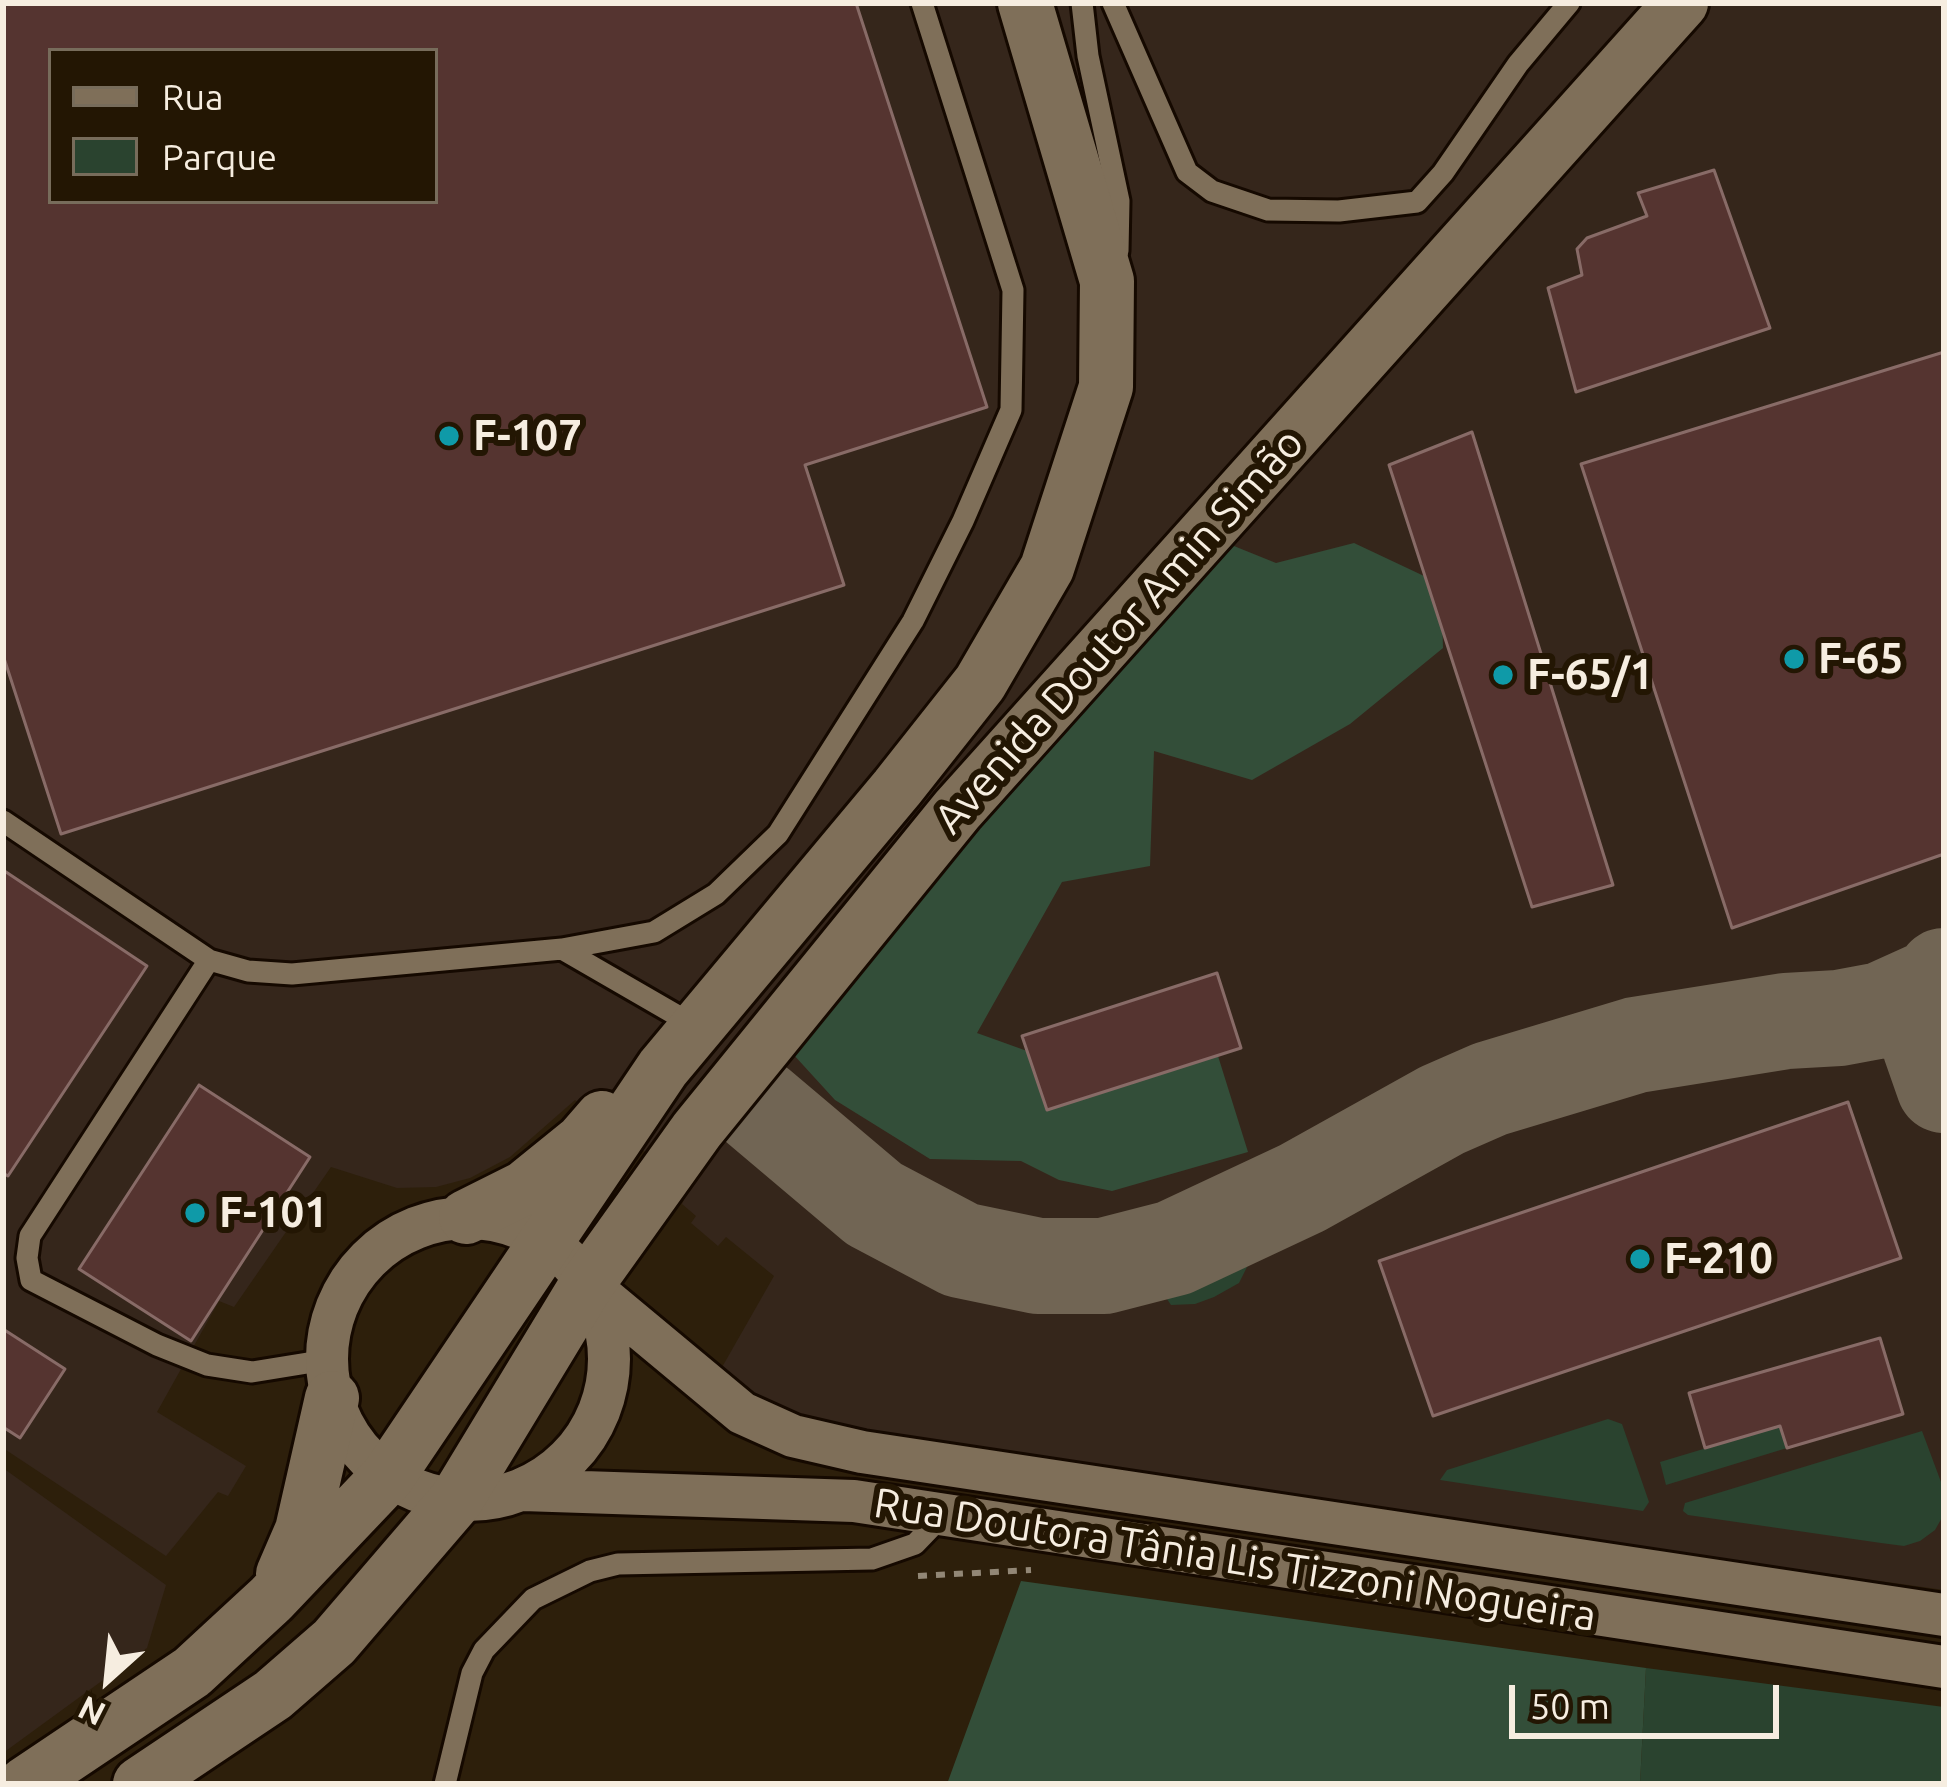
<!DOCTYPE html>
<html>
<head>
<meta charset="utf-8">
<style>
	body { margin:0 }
	#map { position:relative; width:1947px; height:1787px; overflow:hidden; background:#2d1f0b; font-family:Ubuntu,sans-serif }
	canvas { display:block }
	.frame { position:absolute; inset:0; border:6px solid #f6ede0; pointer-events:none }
	.legend { position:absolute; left:48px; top:48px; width:390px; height:156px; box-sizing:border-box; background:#231603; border:3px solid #776c5b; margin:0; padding:15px 21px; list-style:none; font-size:36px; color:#f6ede0 }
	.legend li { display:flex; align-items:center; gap:24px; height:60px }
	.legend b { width:60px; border:3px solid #776c5b }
	.north { position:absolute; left:48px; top:1619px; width:120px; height:120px; -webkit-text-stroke:9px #231603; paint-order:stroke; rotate:207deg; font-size:33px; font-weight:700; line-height:48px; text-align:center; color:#f6ede0 }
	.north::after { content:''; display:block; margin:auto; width:42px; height:54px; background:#f6ede0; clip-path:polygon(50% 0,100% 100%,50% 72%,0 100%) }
	.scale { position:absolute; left:1509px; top:1685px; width:270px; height:54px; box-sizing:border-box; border:6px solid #f6ede0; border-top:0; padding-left:15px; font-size:36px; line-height:42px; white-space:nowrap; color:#f6ede0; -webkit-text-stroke:9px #231603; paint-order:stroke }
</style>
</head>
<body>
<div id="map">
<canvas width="1947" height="1787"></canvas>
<div class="frame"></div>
<ul class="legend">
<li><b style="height:15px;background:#7f6f59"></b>Rua</li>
<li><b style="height:33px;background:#2a432f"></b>Parque</li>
</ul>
<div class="north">N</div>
<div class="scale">50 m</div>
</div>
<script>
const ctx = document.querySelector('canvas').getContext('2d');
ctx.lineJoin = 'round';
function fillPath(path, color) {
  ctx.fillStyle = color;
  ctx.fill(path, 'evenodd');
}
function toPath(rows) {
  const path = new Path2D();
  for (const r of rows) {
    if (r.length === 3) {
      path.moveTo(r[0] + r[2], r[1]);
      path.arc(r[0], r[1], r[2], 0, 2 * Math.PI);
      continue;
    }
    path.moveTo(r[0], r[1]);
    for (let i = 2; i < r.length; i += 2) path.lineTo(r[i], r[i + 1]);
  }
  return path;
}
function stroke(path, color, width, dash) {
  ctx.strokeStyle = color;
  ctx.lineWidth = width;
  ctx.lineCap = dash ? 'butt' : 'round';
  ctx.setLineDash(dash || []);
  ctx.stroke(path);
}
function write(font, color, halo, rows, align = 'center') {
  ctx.font = font + ' Ubuntu,sans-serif';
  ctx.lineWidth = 12;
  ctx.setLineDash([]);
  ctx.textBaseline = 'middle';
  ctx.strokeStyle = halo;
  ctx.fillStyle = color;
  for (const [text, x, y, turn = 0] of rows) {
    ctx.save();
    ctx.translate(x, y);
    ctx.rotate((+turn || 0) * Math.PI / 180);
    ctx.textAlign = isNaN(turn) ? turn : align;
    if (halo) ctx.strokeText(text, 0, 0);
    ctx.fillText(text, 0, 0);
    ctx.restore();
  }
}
fillPath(toPath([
	[3,3,1944,3,1944,1590,929,1448,801,1426,713,1383,774,1276,726,1237,718,1246,691,1223,696,1216,682,1204,690,1185,575,1100,510,1157,470,1178,436,1187,397,1188,331,1167,234,1307,219,1301,157,1412,246,1466,228,1496,218,1492,166,1556,3,1448],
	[51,51,435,51,435,201,51,201],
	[3,1468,166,1585,147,1648,3,1753]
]), '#35261b');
fillPath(toPath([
	[1252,1257,1239,1283,1214,1297,1195,1304,1171,1305,1167,1299,1166,1290,1173,1282],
	[1608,1419,1622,1424,1649,1502,1643,1511,1440,1480,1447,1470],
	[1780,1426,1787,1448,1666,1485,1660,1462],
	[1922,1431,1944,1490,1944,1514,1935,1530,1920,1541,1904,1546,1881,1543,1688,1515,1683,1511,1685,1503],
	[1646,1668,1944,1707,1944,1784,1640,1784]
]), '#2a432f');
fillPath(toPath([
	[1224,542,1276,563,1354,543,1441,584,1443,648,1350,724,1252,780,1154,751,1150,866,1062,882,977,1033,1105,1079,1218,1056,1248,1152,1112,1191,1059,1180,1021,1161,930,1159,835,1100,782,1042,860,943,885,941,944,869,941,851],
	[1021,1581,1646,1668,1640,1784,947,1784]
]), '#334e39');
stroke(toPath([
	[1944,976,1930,995,1928,1018,1930,1045,1944,1085],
	[758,1106,874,1204,961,1250,1038,1266,1104,1266,1174,1248,1302,1188,1442,1110,1490,1089,1636,1045,1786,1021,1839,1018,1882,1010,1944,982]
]), '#716554', 96);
const building = toPath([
	[3,3,856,3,987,407,805,465,844,585,61,834,3,655,3,3],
	[51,51,435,51,435,201,51,201,51,51],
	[1714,170,1770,328,1576,392,1548,288,1582,275,1577,249,1587,238,1647,216,1638,193,1714,170],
	[1944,352,1944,854,1732,928,1581,464,1944,352],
	[1472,432,1613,885,1532,907,1389,465,1472,432],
	[3,870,147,966,8,1176,3,1173,3,870],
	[1217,973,1241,1048,1047,1110,1022,1036,1217,973],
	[199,1085,310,1157,191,1341,79,1269,199,1085],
	[1848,1102,1901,1258,1433,1416,1379,1261,1848,1102],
	[3,1329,65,1369,20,1438,3,1427,3,1329],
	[1880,1338,1903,1414,1787,1448,1780,1426,1705,1448,1689,1393,1880,1338]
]);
fillPath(building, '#553430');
stroke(building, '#886b67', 3);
const service = toPath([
	[1082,3,1088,56,1119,201,1118,251],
	[1113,3,1187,172,1212,191,1268,210,1339,211,1417,202,1443,173,1518,64,1569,3],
	[3,821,209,960,248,971,292,974,562,949,697,1027],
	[562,949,654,932,716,894,778,834,913,621,963,521,1011,410,1013,290,922,3],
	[209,960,30,1236,27,1258,31,1280,157,1345,207,1365,252,1372,326,1360],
	[445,1784,472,1673,484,1650,533,1599,590,1571,618,1564,872,1559,915,1544,941,1517]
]);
const minor = toPath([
	[468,1359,141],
	[587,1284,742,1413,793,1436,862,1452,1944,1615],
	[523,1490,854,1501,1944,1667]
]);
const tertiary = toPath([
	[466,1217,524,1188,582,1141,602,1118],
	[283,1574,302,1530,332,1398],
	[25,1784,192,1672,271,1599,388,1476,663,1068,897,788,980,683,1047,568,1106,387,1107,281,1025,3],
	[140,1784,273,1695,334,1642,456,1500,587,1284,697,1130,957,810,1681,3]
]);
stroke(service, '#150900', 27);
stroke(minor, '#150900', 48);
stroke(tertiary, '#150900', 60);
stroke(toPath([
	[918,1576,1031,1570]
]), '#928776', 6, [9, 9]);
stroke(service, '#7f6f59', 21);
stroke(minor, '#7f6f59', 42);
stroke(tertiary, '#7f6f59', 54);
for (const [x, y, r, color] of [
	[449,436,12,"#0f9aa8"],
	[1794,659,12,"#0f9aa8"],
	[1503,675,12,"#0f9aa8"],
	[195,1213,12,"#0f9aa8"],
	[1640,1259,12,"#0f9aa8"]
]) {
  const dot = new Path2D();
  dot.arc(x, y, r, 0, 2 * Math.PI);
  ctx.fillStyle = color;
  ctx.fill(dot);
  stroke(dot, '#231603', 4.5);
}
write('bold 42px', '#f6ede0', '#231603', [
	["F-107",473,436],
	["F-65",1818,659],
	["F-65/1",1527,675],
	["F-101",219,1213],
	["F-210",1664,1259]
], 'left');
write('42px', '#f6ede0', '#231603', [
	["Avenida Doutor Amin Simão",1119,631,-48],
	["Rua Doutora Tânia Lis Tizzoni Nogueira",1235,1560,9]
]);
</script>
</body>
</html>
